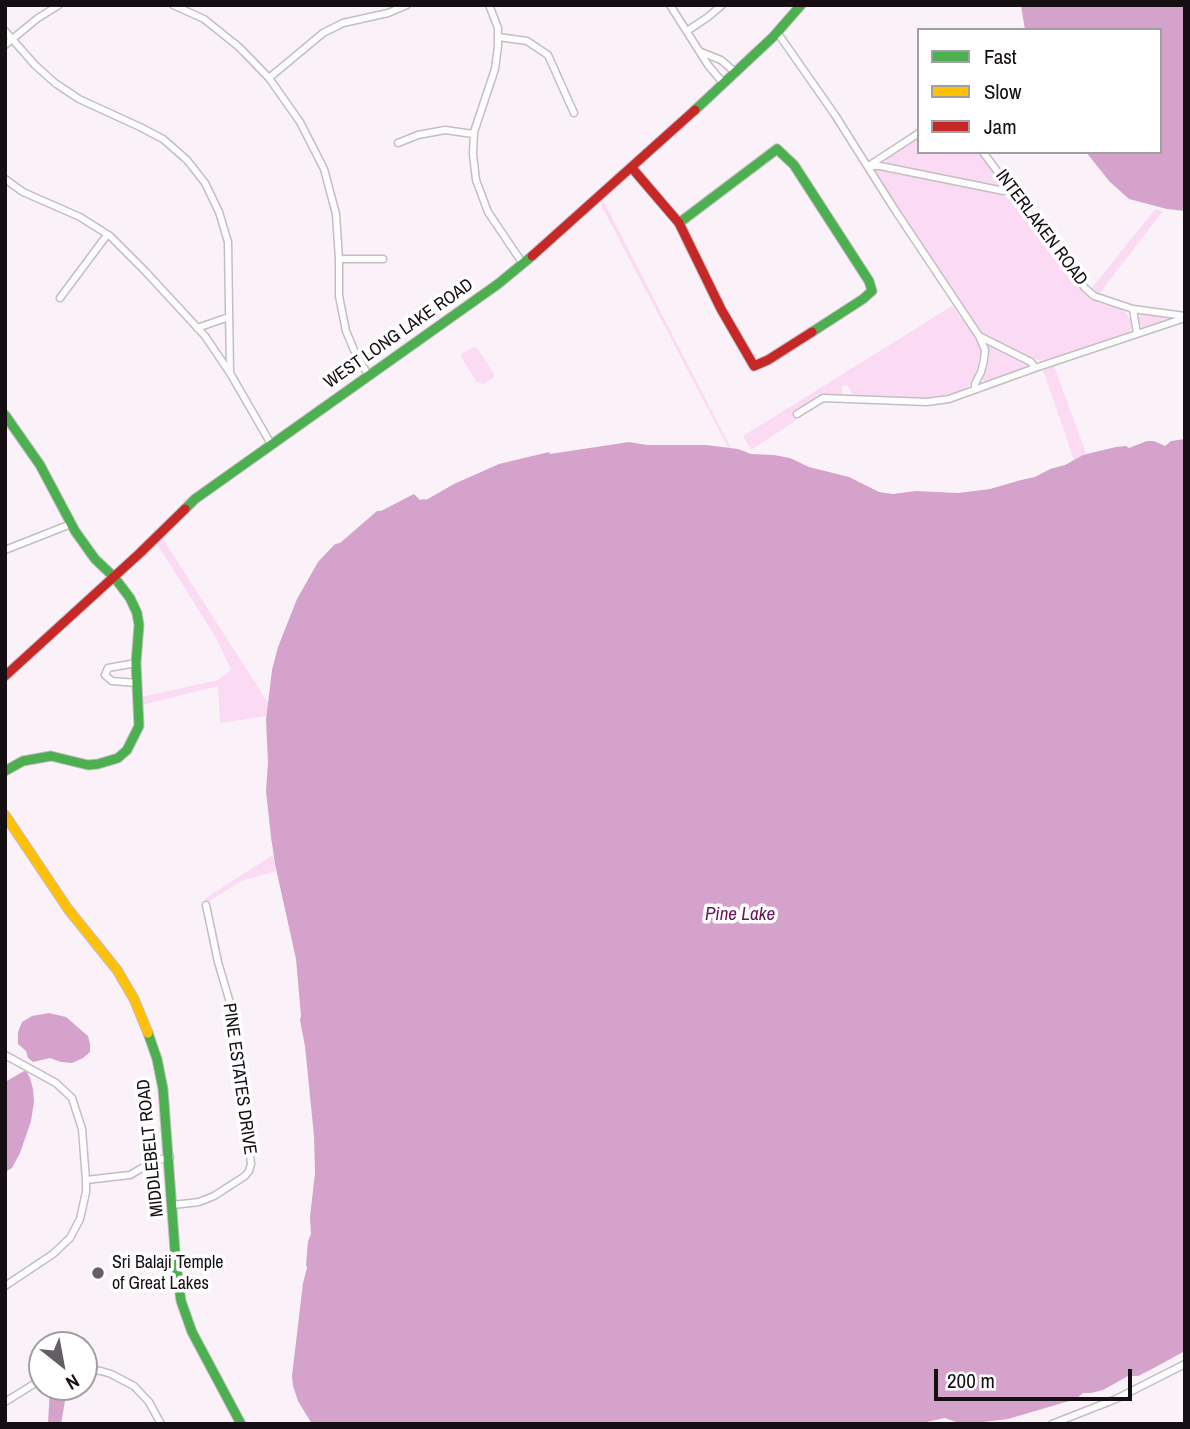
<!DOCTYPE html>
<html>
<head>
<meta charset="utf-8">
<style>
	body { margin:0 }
	#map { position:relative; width:1190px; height:1429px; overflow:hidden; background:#faf2f8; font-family:"Archivo Narrow",sans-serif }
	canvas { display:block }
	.frame { position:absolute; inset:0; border:7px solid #150f14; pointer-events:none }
	.legend { position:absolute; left:917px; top:28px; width:245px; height:126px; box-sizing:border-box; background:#fff; border:2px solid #a19fa1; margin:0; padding:9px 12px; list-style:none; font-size:21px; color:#150f14 }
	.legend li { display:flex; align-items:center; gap:14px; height:35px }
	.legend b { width:35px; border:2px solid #a19fa1 }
	.north { position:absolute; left:28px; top:1331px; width:70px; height:70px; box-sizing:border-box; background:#fff; border:2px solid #a19fa1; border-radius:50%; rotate:149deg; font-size:19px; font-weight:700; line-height:28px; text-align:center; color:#150f14 }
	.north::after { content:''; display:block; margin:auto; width:24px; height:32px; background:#655e64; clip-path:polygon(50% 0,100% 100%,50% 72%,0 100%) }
	.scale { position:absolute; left:934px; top:1369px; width:198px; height:32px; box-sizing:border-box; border:4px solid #150f14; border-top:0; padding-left:9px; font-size:21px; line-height:24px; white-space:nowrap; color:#150f14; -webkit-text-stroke:5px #fff; paint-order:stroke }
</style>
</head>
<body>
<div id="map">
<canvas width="1190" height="1429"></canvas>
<div class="frame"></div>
<ul class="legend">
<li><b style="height:9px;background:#4caf50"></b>Fast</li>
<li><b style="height:9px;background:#ffc107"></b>Slow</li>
<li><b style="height:9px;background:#c62828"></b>Jam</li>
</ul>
<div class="north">N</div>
<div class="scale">200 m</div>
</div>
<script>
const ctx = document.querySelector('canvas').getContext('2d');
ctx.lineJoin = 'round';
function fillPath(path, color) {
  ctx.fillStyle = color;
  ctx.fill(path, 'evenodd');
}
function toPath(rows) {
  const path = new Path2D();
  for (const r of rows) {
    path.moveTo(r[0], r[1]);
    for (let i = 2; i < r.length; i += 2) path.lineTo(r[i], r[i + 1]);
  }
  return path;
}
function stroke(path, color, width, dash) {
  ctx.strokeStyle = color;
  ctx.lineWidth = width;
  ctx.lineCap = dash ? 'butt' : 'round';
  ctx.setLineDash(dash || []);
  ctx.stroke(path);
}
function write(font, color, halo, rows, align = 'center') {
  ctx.font = font + ' "Archivo Narrow",sans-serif';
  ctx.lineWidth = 7;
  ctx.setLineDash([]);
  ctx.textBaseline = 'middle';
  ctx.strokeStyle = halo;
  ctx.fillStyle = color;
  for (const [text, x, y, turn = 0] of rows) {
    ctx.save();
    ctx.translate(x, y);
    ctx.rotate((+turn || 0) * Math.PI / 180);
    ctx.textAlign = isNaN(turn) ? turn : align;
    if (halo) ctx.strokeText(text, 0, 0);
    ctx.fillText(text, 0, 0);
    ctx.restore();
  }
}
fillPath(toPath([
	[919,136,919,152,979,152,1002,182,1001,185,997,187,890,165,886,162,888,157],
	[879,169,1001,195,1012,199,1022,210,1071,276,1086,294,1098,303,1119,308,1126,313,1130,319,1131,328,1128,334,1049,361,1038,360,1029,357,991,340,983,334,974,324,880,179,875,170],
	[604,202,733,452,730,451,601,205],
	[1155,209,1163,211,1099,294,1091,289],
	[952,306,971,331,980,346,981,352,975,375,968,386,963,391,930,398,853,395,847,385,842,386,842,394,818,395,815,394,821,404,751,450,743,436],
	[1141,314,1147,314,1171,318,1143,329,1138,323,1138,319],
	[987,344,1025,362,1028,367,986,383,982,378,989,359],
	[474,347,478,349,494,374,493,378,483,384,477,382,462,359,461,354],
	[1054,366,1086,453,1074,460,1043,370],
	[163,539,274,712,266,716,220,723,218,686,142,705,141,697,218,680,231,670,216,638,157,544],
	[273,855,276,871,241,881,207,903,204,899]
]), '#fbdbf4');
fillPath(toPath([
	[1021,5,1185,5,1185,211,1167,209,1129,199,1110,182,1086,152,1160,152,1160,30,1025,30],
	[1185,439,1185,1351,1150,1370,1138,1376,1128,1376,1103,1390,1091,1393,1083,1393,1076,1399,1008,1419,983,1422,956,1422,945,1418,917,1424,312,1424,298,1401,293,1386,292,1376,303,1283,307,1268,306,1265,308,1241,311,1234,310,1217,315,1173,314,1136,305,1046,300,1020,301,1016,296,959,275,864,271,837,266,791,268,762,266,720,272,670,278,647,297,599,318,562,335,544,340,543,377,511,381,511,414,494,420,500,424,499,426,500,454,484,499,464,549,452,550,454,629,442,647,445,706,445,738,449,751,454,774,455,790,458,809,467,849,477,879,492,893,494,916,491,958,493,990,489,1021,480,1035,477,1050,469,1065,465,1083,455,1099,451,1116,447,1126,446,1129,448,1147,441,1154,441,1165,446,1171,441],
	[49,1013,66,1017,88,1036,90,1044,90,1052,83,1058,72,1063,61,1062,50,1058,33,1062,28,1058,26,1051,18,1044,18,1032,22,1022,32,1016],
	[24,1071,27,1072,30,1078,33,1089,34,1102,31,1121,20,1153,12,1168,5,1172,5,1082],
	[50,1387,61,1387,62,1389,65,1401,61,1424,48,1424]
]), '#d4a2ca');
const street = toPath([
	[173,5,204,19,239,47,269,78,300,122,324,169,336,214,339,259,339,296,346,331,354,350,368,375],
	[489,5,498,28,498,46,495,69,474,132,473,154,476,180,488,212,523,264],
	[670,5,708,65,724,84],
	[5,31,35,65,55,83,79,99,140,127,163,139,187,160,205,183,219,212,228,242,230,373],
	[687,31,708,17,722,5],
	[777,32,835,115,895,210,979,336,985,350,984,360,981,372,975,384,975,389],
	[498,37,527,41,548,55,574,113],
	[5,45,38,18,59,5],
	[701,52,721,60,736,73],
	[269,78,323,33,343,23,388,13,407,5],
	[398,143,418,135,445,130,473,134],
	[983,152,1069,268,1085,288,1094,296,1133,309,1185,316],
	[870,165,919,133],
	[868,166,880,166,1004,191,1009,187],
	[5,179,23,192,80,217,110,236,145,271,205,336,230,373,271,444],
	[339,259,383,259],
	[60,298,107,235],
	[1133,309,1137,334],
	[197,328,229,317],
	[979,336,1031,362,1035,368,1185,318],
	[797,414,823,398,927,402,949,399,1035,368],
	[5,550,71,524],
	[136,663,108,668,105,675,112,681,137,683],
	[5,1055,56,1083,72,1098,82,1129,86,1180],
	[173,1205,199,1202,214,1196,245,1176,249,1171,251,1164,236,1023,218,962,206,905],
	[5,1286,53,1254,70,1238,80,1219,86,1192,86,1180,130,1175,154,1161,170,1157],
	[84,1369,101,1371,111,1374,134,1386,149,1402,161,1424],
	[5,1402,42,1379],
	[1052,1424,1116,1399,1185,1364]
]);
const fast = toPath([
	[695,110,773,37,801,5],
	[679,223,777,149,794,165,869,281,872,291,863,299,812,332],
	[5,415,40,465,75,531,95,559,114,577,130,598,137,613,139,625,136,663,139,726,127,750,118,758,98,764,88,765,51,756,23,761,5,771],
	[185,509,195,499,498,284,532,256],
	[148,1033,157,1059,163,1089,176,1264,181,1301,192,1332,241,1424]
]);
const slow = toPath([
	[5,815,68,909,117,970,134,999,148,1033]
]);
const jam = toPath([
	[632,168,679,223,721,309,754,366,768,360,812,332],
	[532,256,695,110],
	[5,676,140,553,185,509]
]);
stroke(street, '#c4bdc2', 9);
stroke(fast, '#c4bdc2', 11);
stroke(slow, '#c4bdc2', 11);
stroke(jam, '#c4bdc2', 11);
stroke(street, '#fefdfe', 6);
stroke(fast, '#4caf50', 9);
stroke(slow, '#ffc107', 9);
stroke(jam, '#c62828', 9);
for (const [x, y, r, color] of [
	[98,1273,7,"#655e64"]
]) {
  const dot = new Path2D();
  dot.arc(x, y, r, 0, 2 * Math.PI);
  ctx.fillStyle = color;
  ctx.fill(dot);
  stroke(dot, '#fff', 2.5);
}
write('18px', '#150f14', '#fff', [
	["INTERLAKEN ROAD",1041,228,53],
	["WEST LONG LAKE ROAD",399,334,-35],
	["PINE ESTATES DRIVE",239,1079,82],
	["MIDDLEBELT ROAD",151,1148,-96]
]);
write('18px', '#150f14', '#fff', [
	["Sri Balaji Temple",112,1263],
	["of Great Lakes",112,1284]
], 'left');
write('italic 19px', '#65155c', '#fff', [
	["Pine Lake",740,915]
]);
</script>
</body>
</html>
